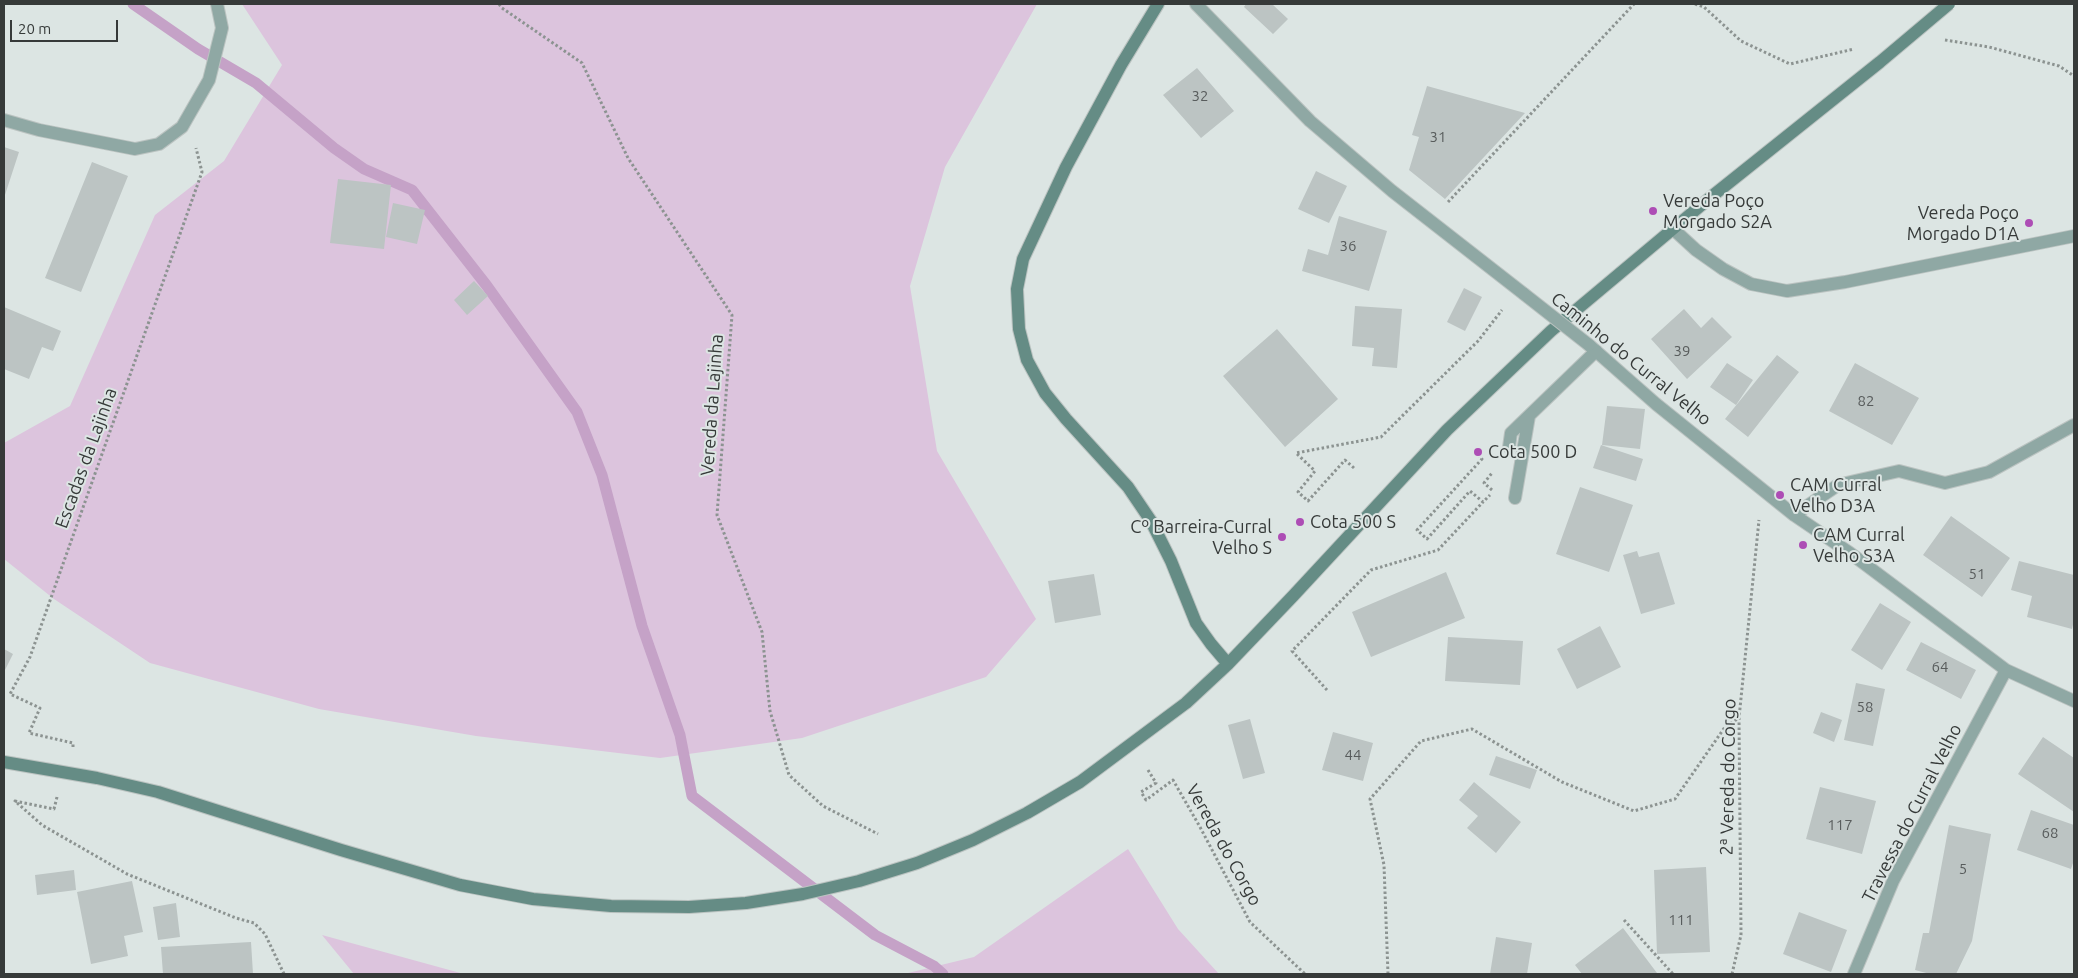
<!DOCTYPE html>
<html>
<head>
<meta charset="utf-8">
<style>
	body { margin:0 }
	#map { position:relative; width:2078px; height:978px; overflow:hidden; background:#dce5e3; font-family:Ubuntu,sans-serif }
	canvas { display:block }
	.frame { position:absolute; inset:0; border:5px solid #363a39; pointer-events:none }
	.scale { position:absolute; left:10px; top:20px; width:108px; height:22px; box-sizing:border-box; border:2px solid #363a39; border-top:0; padding-left:6px; font-size:15px; line-height:18px; white-space:nowrap; color:#363a39; -webkit-text-stroke:4px #dce5e3; paint-order:stroke }
</style>
</head>
<body>
<div id="map">
<canvas width="2078" height="978"></canvas>
<div class="frame"></div>
<div class="scale">20 m</div>
</div>
<script>
const ctx = document.querySelector('canvas').getContext('2d');
ctx.lineJoin = 'round';
function fillPath(path, color) {
  ctx.fillStyle = color;
  ctx.fill(path, 'evenodd');
}
function toPath(rows) {
  const path = new Path2D();
  for (const r of rows) {
    path.moveTo(r[0], r[1]);
    for (let i = 2; i < r.length; i += 2) path.lineTo(r[i], r[i + 1]);
  }
  return path;
}
function stroke(path, color, width, dash) {
  ctx.strokeStyle = color;
  ctx.lineWidth = width;
  ctx.lineCap = dash ? 'butt' : 'round';
  ctx.setLineDash(dash || []);
  ctx.stroke(path);
}
function write(font, color, halo, rows, align = 'center') {
  ctx.font = font + ' Ubuntu,sans-serif';
  ctx.lineWidth = 4;
  ctx.setLineDash([]);
  ctx.textBaseline = 'middle';
  ctx.strokeStyle = halo;
  ctx.fillStyle = color;
  for (const [text, x, y, turn = 0] of rows) {
    ctx.save();
    ctx.translate(x, y);
    ctx.rotate((+turn || 0) * Math.PI / 180);
    ctx.textAlign = isNaN(turn) ? turn : align;
    if (halo) ctx.strokeText(text, 0, 0);
    ctx.fillText(text, 0, 0);
    ctx.restore();
  }
}
fillPath(toPath([
	[242,4,1037,4,945,167,910,286,937,451,1036,619,986,677,802,738,660,758,476,736,319,709,150,663,54,599,4,559,4,443,70,406,155,215,224,161,282,65],
	[1128,849,1178,929,1219,974,904,974,974,957],
	[322,935,464,974,354,974]
]), '#dcc4dd');
stroke(toPath([
	[133,4,198,49,256,83,334,148,364,169,412,190,487,286,577,412,602,475,642,626,680,735,692,796,875,935,934,966,943,974]
]), '#c5a2c7', 11);
fillPath(toPath([
	[1246,4,1272,4,1288,19,1273,34,1244,7],
	[1197,68,1234,111,1201,138,1163,95],
	[1427,86,1525,113,1445,199,1409,170,1419,137,1412,135],
	[4,147,19,152,4,198],
	[92,162,128,176,81,292,45,278],
	[1316,171,1347,186,1329,223,1298,209],
	[338,179,391,185,384,249,330,243],
	[393,203,425,210,417,244,386,237],
	[1339,216,1387,231,1369,291,1302,271,1308,249,1328,255],
	[474,281,488,296,467,315,454,300],
	[1464,288,1482,297,1465,331,1447,322],
	[1355,306,1402,309,1397,368,1372,366,1374,348,1352,346],
	[4,307,61,331,53,351,42,347,29,379,4,369],
	[1684,309,1701,328,1712,317,1732,337,1687,379,1651,339],
	[1277,329,1338,399,1285,447,1223,376],
	[1777,355,1799,372,1748,437,1725,419],
	[1727,363,1753,380,1736,405,1710,387],
	[1855,363,1919,398,1892,445,1829,411],
	[1607,406,1645,409,1640,449,1602,445],
	[1601,445,1643,459,1636,481,1593,468],
	[1580,487,1633,505,1609,572,1556,554],
	[1951,516,2010,558,1982,597,1923,555],
	[1637,551,1639,557,1659,552,1675,604,1641,614,1623,555],
	[2019,561,2074,575,2074,620,2072,629,2027,617,2032,596,2011,590],
	[1446,572,1465,618,1371,657,1352,612],
	[1094,574,1101,615,1055,623,1048,581],
	[1880,603,1911,622,1882,670,1851,650],
	[1600,626,1621,667,1577,689,1557,649],
	[1448,637,1523,641,1520,685,1445,681],
	[1921,642,1976,670,1961,699,1906,670],
	[4,649,13,654,4,672],
	[1856,683,1885,689,1873,746,1844,740],
	[1821,712,1842,720,1834,742,1813,733],
	[1250,719,1265,773,1243,779,1228,725],
	[1333,732,1373,743,1363,781,1322,770],
	[2043,737,2074,758,2074,812,2018,774],
	[1496,756,1537,770,1530,789,1489,775],
	[1474,782,1521,822,1496,853,1467,828,1478,816,1459,800],
	[1820,787,1876,801,1862,854,1806,839],
	[2031,810,2074,825,2074,860,2071,869,2017,850],
	[1949,825,1991,834,1972,941,1956,974,1930,974,1915,970,1923,933,1929,933],
	[1706,867,1710,952,1657,954,1654,870],
	[74,870,76,890,37,895,35,875],
	[132,881,143,932,124,936,128,956,91,964,77,892],
	[176,903,180,937,158,940,153,907],
	[1799,912,1847,930,1831,972,1783,954],
	[1623,928,1657,973,1655,974,1582,974,1575,965],
	[1496,937,1532,943,1527,974,1490,974],
	[251,942,253,974,163,974,161,947]
]), '#bcc4c3');
const lane = toPath([
	[4,120,39,130,135,149,159,144,182,127,209,80,222,28,217,4],
	[1509,447,1511,433,1596,351],
	[1515,498,1529,416]
]);
const street = toPath([
	[1196,4,1310,121,1392,191,1524,294],
	[1672,228,1696,250,1723,269,1751,284,1787,291,1845,282,2074,236],
	[1589,345,1656,404,1794,515,1850,553,2006,670,2074,701],
	[1794,515,1838,485,1855,481,1899,471,1945,483,1989,472,2074,425],
	[1854,974,1893,881,2006,670]
]);
const secondary = toPath([
	[1158,4,1121,65,1066,167,1023,259,1017,289,1019,329,1027,360,1045,393,1066,419,1128,487,1151,521,1171,561,1196,623,1211,644,1228,664],
	[4,762,97,778,158,792,341,850,460,885,533,899,611,906,689,907,746,903,803,894,859,881,917,863,973,840,1027,813,1080,782,1186,703,1228,664,1293,596,1447,430,1551,331,1711,197]
]);
stroke(lane, '#bbc3c1', 14);
stroke(street, '#bbc3c1', 14);
stroke(secondary, '#bbc3c1', 14);
stroke(toPath([
	[499,4,502,8,582,63,628,158,732,315,717,515,762,632,770,711,789,775,823,806,878,834],
	[1695,4,1704,7,1741,41,1790,64,1854,49],
	[1945,40,1989,47,2059,66,2074,76],
	[1448,202,1634,4],
	[1478,455,1482,459,1417,530,1427,539,1470,491,1483,502,1490,495],
	[1354,468,1345,460,1308,501,1298,492,1315,471,1296,453,1381,437,1478,341,1502,310],
	[1492,490,1484,483,1492,473],
	[1327,690,1292,651,1371,570,1438,550,1483,502],
	[73,747,73,743,29,733,40,708,10,694,30,657,202,172,196,148],
	[1148,770,1156,783,1141,792,1146,800,1173,780,1200,827,1250,922,1305,974],
	[57,797,54,809,15,801,42,825,127,874,236,918,254,923,265,934,284,974],
	[1624,920,1673,974],
	[1388,974,1384,865,1370,799,1421,741,1472,729,1562,782,1634,811,1675,799,1725,727,1739,718],
	[1732,974,1741,935,1739,718,1759,520]
]), '#8c9391', 3, [2.5, 2.5]);
stroke(lane, '#8fa8a4', 12);
stroke(street, '#8fa8a4', 12);
stroke(secondary, '#658c85', 12);
const streetBridge = toPath([
	[1524,294,1589,345]
]);
const secondaryBridge = toPath([
	[1711,197,1880,62,1949,4]
]);
stroke(streetBridge, '#bbc3c1', 14, []);
stroke(secondaryBridge, '#bbc3c1', 14, []);
stroke(streetBridge, '#8fa8a4', 12);
stroke(secondaryBridge, '#658c85', 12);
for (const [x, y, r, color] of [
	[1653,211,5,"#ad4db5"],
	[2029,223,5,"#ad4db5"],
	[1478,452,5,"#ad4db5"],
	[1780,495,5,"#ad4db5"],
	[1300,522,5,"#ad4db5"],
	[1282,537,5,"#ad4db5"],
	[1803,545,5,"#ad4db5"]
]) {
  const dot = new Path2D();
  dot.arc(x, y, r, 0, 2 * Math.PI);
  ctx.fillStyle = color;
  ctx.fill(dot);
  stroke(dot, '#dce5e3', 2);
}
write('15px', '#585c5c', null, [
	["32",1200,96],
	["31",1438,137],
	["36",1348,246],
	["39",1682,351],
	["82",1866,401],
	["51",1977,574],
	["64",1940,667],
	["58",1865,707],
	["44",1353,755],
	["117",1840,825],
	["68",2050,833],
	["5",1963,869],
	["111",1681,920]
]);
write('18px', '#363a39', '#dce5e3', [
	["Vereda Poço",1663,201],
	["Morgado S2A",1663,222],
	["Vereda Poço",2019,213,"right"],
	["Morgado D1A",2019,234,"right"],
	["Cota 500 D",1488,452],
	["CAM Curral",1790,485],
	["Velho D3A",1790,506],
	["Cota 500 S",1310,522],
	["Cº Barreira-Curral",1272,527,"right"],
	["Velho S",1272,548,"right"],
	["CAM Curral",1813,535],
	["Velho S3A",1813,556]
], 'left');
write('18px', '#363a39', '#dce5e3', [
	["Caminho do Curral Velho",1631,359,39],
	["Vereda da Lajinha",712,405,-86],
	["Escadas da Lajinha",86,458,-70],
	["2ª Vereda do Corgo",1728,777,-89],
	["Travessa do Curral Velho",1912,813,-63],
	["Vereda do Corgo",1224,845,61]
]);
</script>
</body>
</html>
